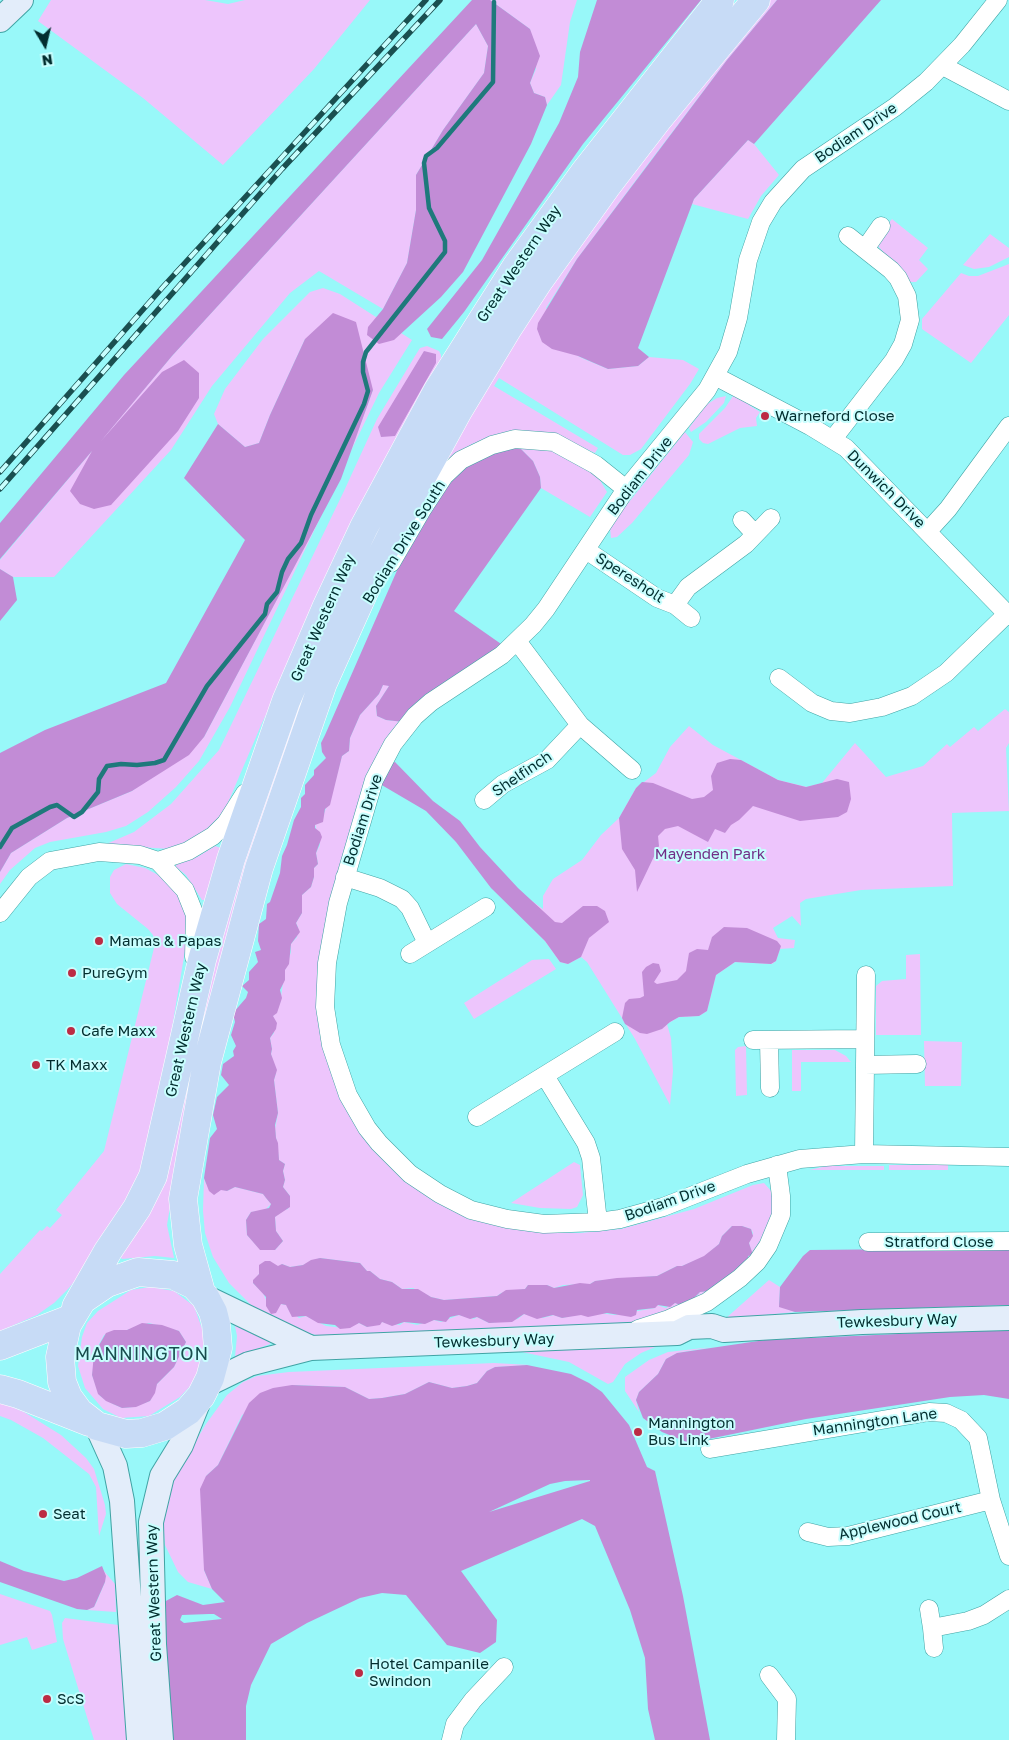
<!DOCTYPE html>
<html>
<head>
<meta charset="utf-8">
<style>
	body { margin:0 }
	#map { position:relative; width:1009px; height:1740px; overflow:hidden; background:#98f8f9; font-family:"Golos Text",sans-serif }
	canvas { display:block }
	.north { position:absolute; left:20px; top:20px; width:50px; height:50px; -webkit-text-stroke:4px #c8fefe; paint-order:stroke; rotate:171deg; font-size:14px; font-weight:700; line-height:20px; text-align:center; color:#022e2f }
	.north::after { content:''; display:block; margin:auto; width:18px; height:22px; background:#022e2f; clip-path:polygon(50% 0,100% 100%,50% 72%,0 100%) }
</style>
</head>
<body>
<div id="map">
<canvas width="1009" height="1740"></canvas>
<div class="north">N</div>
</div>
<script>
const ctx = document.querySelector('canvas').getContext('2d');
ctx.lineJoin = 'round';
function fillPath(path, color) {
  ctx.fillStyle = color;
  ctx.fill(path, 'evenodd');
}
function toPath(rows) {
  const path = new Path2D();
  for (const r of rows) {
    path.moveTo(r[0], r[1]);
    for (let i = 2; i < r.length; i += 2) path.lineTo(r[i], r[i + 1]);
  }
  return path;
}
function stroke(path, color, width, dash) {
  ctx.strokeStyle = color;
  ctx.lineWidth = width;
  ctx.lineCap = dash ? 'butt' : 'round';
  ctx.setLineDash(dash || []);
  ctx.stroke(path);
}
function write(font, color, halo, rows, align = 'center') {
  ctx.font = font + ' "Golos Text",sans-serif';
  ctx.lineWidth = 4;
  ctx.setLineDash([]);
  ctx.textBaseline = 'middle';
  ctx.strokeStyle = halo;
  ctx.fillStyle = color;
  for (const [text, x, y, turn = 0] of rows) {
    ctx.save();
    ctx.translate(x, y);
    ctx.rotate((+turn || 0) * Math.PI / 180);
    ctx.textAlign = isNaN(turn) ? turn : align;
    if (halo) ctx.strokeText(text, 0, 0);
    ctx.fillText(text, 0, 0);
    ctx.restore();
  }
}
fillPath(toPath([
	[51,0,205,0,228,4,245,0,370,0,314,69,223,165,143,98,38,21],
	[490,0,577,0,570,22,561,85,547,105,545,97,534,93,530,83,536,69,530,29],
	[768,0,777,0,727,60,648,164,577,259,546,308,578,356,584,359,608,369,638,366,649,357,683,360,699,369,690,384,641,449,630,455,623,455,499,378,494,386,598,448,595,453,552,434,510,432,472,444,444,464,464,418,571,253],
	[730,1,739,7,405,489,189,1094,167,1225,174,1258,155,1256,122,1259,119,1255,218,935,321,640,444,397],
	[476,24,488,46,484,73,443,130,416,175,416,210,407,263,383,309,319,271,290,293,212,386,171,450,54,577,13,577,0,569,0,560,172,356],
	[748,140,754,144,779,175,761,196,748,219,692,204,694,199],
	[892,219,928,248,919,260,928,269,916,282,909,282,878,246,879,234],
	[990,234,1009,248,1009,257,989,267,974,269,963,265],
	[1009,264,1009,315,971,363,922,329,922,319,961,273,969,276,978,276],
	[323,288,340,294,412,340,379,393,350,453,373,390,305,339,270,415,259,443,245,447,218,424,214,414,225,389,263,339,310,292],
	[427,346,439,351,441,355,441,361,309,625,262,723,224,812,204,835,171,849,104,845,134,832,171,804,219,750,344,491,377,419,415,356,420,348],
	[726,396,724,403,706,422,691,432,689,428,706,405,717,398],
	[733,396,750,402,749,405,760,412,756,418,757,426,740,428,708,444,703,443,699,439,699,434,725,408],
	[685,432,693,442,689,455,632,523,617,537,611,538,610,528,617,517],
	[518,446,548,448,597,475,607,492,590,517,541,488,540,477,533,461],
	[323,512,230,707,199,761,176,787,148,812,126,826,106,832,50,842,35,848,10,870,0,884,0,872,11,853,67,818,132,791,204,737],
	[386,684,389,686,376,706,377,716,386,720,404,722,322,948,349,1112,473,1218,532,1232,580,1233,621,1229,694,1209,753,1185,764,1183,772,1192,775,1199,771,1226,759,1243,752,1266,691,1307,637,1322,324,1337,296,1330,254,1308,229,1283,213,1257,205,1233,203,1211,204,1178,206,1184,227,1191,235,1187,263,1194,271,1204,264,1211,251,1212,246,1220,247,1235,258,1247,275,1250,283,1241,276,1231,275,1217,281,1211,288,1209,290,1204,290,1196,283,1187,285,1180,283,1171,285,1164,279,1160,275,1129,278,1113,274,1080,276,1073,271,1054,272,1049,270,1038,274,1033,273,1016,280,1003,285,970,291,952,291,944,297,937,298,927,296,923,302,913,302,895,311,887,314,877,314,868,318,864,316,853,320,845,315,824,321,822,333,789,342,756,349,751,350,738,360,715,379,694,383,685],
	[732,1226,742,1226,751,1229,753,1233,749,1243,751,1250,748,1259,710,1291,700,1292,697,1296,680,1305,675,1303,666,1308,657,1305,655,1308,615,1315,599,1313,592,1316,581,1314,562,1318,554,1315,543,1318,524,1314,518,1319,489,1323,477,1317,474,1319,459,1315,441,1322,434,1320,417,1325,404,1322,400,1325,382,1322,367,1327,359,1323,343,1328,326,1326,306,1316,299,1318,288,1309,287,1305,267,1302,263,1293,253,1283,259,1274,274,1265,279,1267,282,1264,290,1267,303,1265,320,1258,360,1263,367,1271,370,1271,380,1279,392,1282,402,1289,413,1288,431,1297,444,1300,497,1296,501,1293,525,1289,528,1285,547,1285,554,1288,563,1285,590,1284,595,1281,657,1276,677,1266,682,1266,704,1257,719,1244,722,1236],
	[1005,709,1009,712,1009,743,1006,748,1009,811,952,813,953,886,861,890,806,899,800,903,801,926,792,916,773,928,778,938,795,940,794,948,780,949,776,961,772,964,735,962,716,975,707,1011,699,1016,679,1017,667,1024,671,1038,673,1071,670,1105,635,1039,587,962,581,957,568,964,560,962,545,941,517,912,532,901,543,909,543,896,553,879,582,860,601,835,619,818,636,788,656,773,670,747,689,726,713,745,778,780,807,787,822,783,855,743,886,777,923,766,947,744,950,747,974,727,978,731],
	[215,846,221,848,207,900,202,900,186,875,176,867,176,863,197,857],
	[126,864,145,868,162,877,186,902,187,939,161,1093,142,1177,86,1267,69,1288,54,1303,37,1315,0,1331,0,1274,40,1230,42,1231,47,1226,50,1228,62,1215,56,1210,104,1151,155,944,153,935,148,929,117,904,110,893,110,877,114,870],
	[920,954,921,1035,876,1035,876,986,882,981,906,979,906,955],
	[549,959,556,969,474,1019,464,1003,532,960],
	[924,1041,962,1042,961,1086,925,1086],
	[746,1046,747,1095,736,1096,735,1050,738,1047],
	[792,1050,835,1050,846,1056,851,1062,801,1062,801,1091,792,1091],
	[574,1162,580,1165,583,1195,577,1207,571,1209,540,1208,511,1203],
	[889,1165,948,1165,948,1170,889,1170],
	[827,1166,884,1166,884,1170,809,1170],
	[769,1280,780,1287,779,1306,795,1312,725,1319],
	[150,1287,174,1291,194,1306,204,1334,203,1358,193,1383,180,1397,149,1416,121,1418,103,1409,85,1388,78,1366,82,1337,87,1323,98,1311,131,1290],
	[149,1323,179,1331,186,1342,174,1367,157,1384,150,1401,133,1407,122,1408,113,1404,100,1396,92,1375,99,1344,104,1335,118,1330,127,1330],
	[234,1321,248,1332,270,1341,270,1344,235,1357,237,1336],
	[660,1345,641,1353,625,1364,613,1382,608,1384,569,1362,522,1352,522,1350],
	[712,1347,677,1353,666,1359,658,1374,639,1392,636,1400,639,1412,625,1391,625,1377,649,1360,668,1352],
	[494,1363,530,1365,495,1367,487,1371,477,1383,467,1386,452,1388,429,1382,405,1394,382,1398,369,1399,345,1387,292,1385,242,1415,218,1465,206,1476,204,1570,212,1589,188,1582,178,1572,165,1545,163,1519,174,1477,206,1424,227,1395,243,1382,257,1376,289,1372],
	[0,1402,24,1412,61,1435,86,1458,94,1469,105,1505,106,1514,99,1536,96,1487,89,1474,43,1438,11,1420,0,1416],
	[104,1571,115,1584,116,1612,87,1610,94,1607,97,1601,105,1582],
	[0,1594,50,1611,52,1615,57,1642,32,1650,27,1637,0,1645],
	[65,1618,118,1625,129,1740,94,1740,63,1639,62,1623]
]), '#edc5fc');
fillPath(toPath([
	[472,0,490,0,530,29,540,56,530,83,534,93,545,97,547,105,531,144,463,272,441,297,394,340,379,344,367,335,368,327,383,309,407,263,416,210,416,175,443,130,484,73,488,46,476,24,172,356,101,441,162,372,184,360,199,373,199,398,178,431,111,505,94,509,80,504,70,491,92,451,0,559,0,523,124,375],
	[597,0,701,0,583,144,464,312,442,339,431,337,427,329,482,260,559,123,578,77,580,52],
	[777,0,881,0,754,144,748,140,694,199,638,348,649,357,638,366,608,369,578,356,552,349,542,342,537,329,538,323,577,259,727,60],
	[333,313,356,322,373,390,341,479,204,737,189,755,132,791,67,818,11,853,0,872,0,753,45,730,166,683,245,540,184,478,218,424,245,447,259,443,270,415,305,339],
	[424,351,436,354,436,363,395,436,381,437,378,427],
	[518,446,533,461,540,477,541,488,454,611,504,646,404,722,386,720,377,716,376,706,389,686,383,685,379,694,360,715,350,738,349,751,342,756,330,805,325,809,323,822,315,825,315,828,320,832,322,837,316,853,318,864,314,868,314,877,311,887,302,895,302,913,296,923,300,932,291,944,289,964,285,970,285,980,280,990,282,998,277,1013,273,1016,277,1023,276,1029,270,1038,272,1049,271,1054,277,1070,274,1080,278,1113,275,1125,276,1138,278,1143,279,1160,285,1164,283,1171,285,1180,283,1187,290,1196,290,1207,275,1217,276,1231,283,1241,275,1250,260,1250,247,1235,246,1220,251,1212,269,1208,271,1204,266,1198,263,1194,235,1187,227,1191,221,1190,214,1195,209,1191,204,1178,210,1138,217,1129,213,1115,217,1097,229,1085,221,1075,223,1064,234,1056,233,1051,236,1046,231,1035,235,1022,233,1013,246,998,248,992,242,986,249,980,249,972,258,962,255,952,261,950,258,941,259,924,266,919,267,904,270,902,280,873,282,856,287,845,294,820,301,807,301,798,305,794,305,785,314,775,314,770,326,758,322,752,321,743,325,735,406,550,441,491,458,473,482,457],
	[0,569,13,577,17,600,0,621],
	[730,759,741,760,778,780,806,787,837,779,849,782,851,799,847,812,838,817,800,821,753,806,739,820,731,825,725,833,715,829,708,842,678,826,665,829,658,836,659,846,637,892,635,870,622,849,619,818,636,788,642,782,653,783,692,799,704,797,713,790,711,776,717,763],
	[395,762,433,801,460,821,480,847,518,888,555,922,562,923,583,906,597,906,605,911,609,922,589,938,581,957,568,964,560,962,545,941,491,888,456,842,426,811,380,784,390,763],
	[724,927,747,928,777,941,781,946,776,961,771,964,735,962,716,975,707,1011,699,1016,679,1017,670,1022,662,1029,647,1034,640,1033,625,1024,622,1018,625,1003,629,999,640,998,644,996,642,972,646,967,653,963,659,964,661,971,654,982,657,984,677,980,686,971,689,953,697,949,708,950,712,937],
	[732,1226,742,1226,751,1229,753,1236,749,1243,753,1255,748,1256,750,1260,710,1291,700,1292,691,1301,680,1305,675,1303,670,1307,658,1305,655,1308,637,1310,636,1315,631,1317,607,1313,588,1317,581,1315,562,1318,553,1315,537,1319,524,1314,512,1322,489,1323,477,1317,470,1319,459,1315,450,1317,446,1322,434,1320,425,1324,404,1322,392,1326,382,1322,380,1325,367,1327,359,1323,350,1328,340,1329,335,1325,318,1323,306,1316,292,1317,286,1305,281,1304,276,1313,271,1314,266,1306,266,1297,253,1283,253,1280,259,1274,259,1265,265,1261,270,1261,278,1266,282,1264,290,1267,303,1265,311,1260,320,1258,360,1263,367,1271,370,1271,380,1279,392,1282,402,1289,418,1289,431,1297,444,1300,497,1296,506,1290,525,1289,528,1285,547,1285,554,1288,580,1283,590,1284,595,1281,617,1278,657,1276,677,1266,682,1266,704,1256,719,1244,722,1236],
	[1009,1248,1009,1305,795,1312,779,1307,780,1287,803,1256,810,1250],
	[142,1323,162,1325,179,1331,186,1342,174,1367,157,1384,155,1393,150,1401,136,1407,122,1408,106,1401,98,1394,92,1375,94,1354,106,1333,114,1330,127,1330],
	[1009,1329,1009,1399,984,1395,950,1397,806,1419,689,1443,662,1432,643,1418,636,1400,639,1392,658,1374,666,1359,677,1353,765,1340],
	[527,1365,571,1374,589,1383,602,1392,629,1425,647,1467,655,1471,683,1596,710,1740,655,1740,648,1709,645,1658,630,1610,595,1526,582,1519,461,1571,497,1620,496,1642,480,1653,447,1645,406,1595,382,1593,360,1598,307,1623,271,1644,251,1685,246,1706,246,1740,172,1740,164,1602,177,1595,203,1605,225,1602,212,1589,204,1570,200,1489,206,1476,218,1465,249,1403,260,1393,273,1388,292,1385,345,1387,369,1399,382,1398,405,1394,429,1382,452,1388,467,1386,477,1383,487,1371,495,1367],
	[590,1480,590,1481,489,1512,550,1484,565,1481],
	[209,1614,214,1614,222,1619,184,1623,180,1620,182,1615],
	[0,1561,24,1571,64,1581,77,1578,102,1566,106,1576,105,1582,94,1607,87,1610,77,1609,0,1582]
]), '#c28cd6');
stroke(toPath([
	[0,847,12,828,50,807,57,805,74,817,82,812,98,792,99,779,107,766,121,764,137,765,155,763,164,760,207,686,265,614,267,604,277,592,282,572,288,559,301,543,311,515,364,404,368,391,363,372,363,362,366,352,445,252,445,241,429,208,424,163,426,156,437,148,493,82,494,2]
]), '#1e797b', 4.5);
const street = toPath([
	[998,0,962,45,926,82,895,107,803,169,773,202,761,222,748,260,738,318,728,352,707,390,626,489,546,609,533,625,502,655,431,702,415,716,393,744,374,780,338,903,327,963,325,1007,331,1045,348,1095,367,1128,379,1143,410,1174,440,1194,471,1210,507,1219,544,1224,598,1222,620,1219,663,1207,747,1174,800,1159,864,1154,1009,1157],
	[943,66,1009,101],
	[865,249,881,226],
	[715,376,810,426,846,448,1009,616],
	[833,439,894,360,903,344,910,320,907,296,898,278,891,270,848,236],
	[742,520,755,534],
	[928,531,948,509,1009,426],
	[586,550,657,598,675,605,691,618],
	[391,563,423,508,444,476,461,460,492,445,515,439,554,442,596,465,626,489],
	[675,605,688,587,746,544,771,518],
	[517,641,580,725,632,770],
	[779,678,812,703,831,711,850,713,882,707,912,696,946,673,1007,614],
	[484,800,503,784,547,760,580,725],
	[158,861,188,851,213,836,226,823,245,793],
	[345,877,380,888,402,899,410,908,427,943],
	[0,913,29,877,50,861,99,852,140,855,158,861,185,890,195,915,194,957],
	[410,954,486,907],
	[753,1040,865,1039],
	[769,1040,770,1088],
	[865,1065,917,1064],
	[545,1076,586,1143,591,1158,598,1222],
	[477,1117,615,1032],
	[864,1154,866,975],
	[868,1242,1009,1241],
	[638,1329,669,1319,707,1302,740,1278,757,1262,768,1246,781,1215,781,1196,777,1165],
	[710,1449,929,1412,946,1413,961,1420,978,1438,991,1500,1009,1556],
	[808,1532,828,1537,848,1536,991,1500],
	[929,1609,932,1628,968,1621,984,1615,1009,1599],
	[932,1628,934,1648],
	[769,1675,787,1699,786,1740],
	[451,1740,455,1724,473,1700,504,1667]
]);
const secondary = toPath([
	[0,20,21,0],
	[205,1297,311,1348],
	[208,1384,249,1364,311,1348,677,1333,689,1327,712,1326,724,1330,862,1322,1009,1318],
	[97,1426,115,1466,122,1501,139,1740],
	[161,1740,154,1644,151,1522,162,1476,181,1445,200,1398]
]);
const primary = toPath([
	[138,1272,173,1275,194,1285,205,1297,213,1312,216,1324,218,1348,210,1378,201,1396,188,1411,165,1426,142,1433,126,1434,97,1426,79,1412,68,1397,62,1382,60,1357,67,1325,82,1300,107,1283,138,1272],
	[201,1292,188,1245,183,1199,207,1062,259,868,323,683,368,583,406,506,458,411,508,328,538,282,606,187,659,118,756,0],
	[76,1307,108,1251,137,1208,153,1176,202,960,231,859,286,701,326,608,364,527,438,390,516,267,584,173,720,0],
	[0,1346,70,1319],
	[0,1389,18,1394,89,1422]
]);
stroke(street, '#40a3a4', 19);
stroke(secondary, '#40a3a4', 26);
stroke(primary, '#fff', 29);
stroke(street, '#fff', 18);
stroke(secondary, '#e3edfa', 24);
stroke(primary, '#c7dbf6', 28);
const rail = toPath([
	[0,472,162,288,426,0],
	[0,489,282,169,440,0]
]);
stroke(rail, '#1a4f50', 5.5);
stroke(rail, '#c8fefe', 4, [11]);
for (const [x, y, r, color] of [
	[765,416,5,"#bc2b44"],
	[99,941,5,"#bc2b44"],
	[72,973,5,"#bc2b44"],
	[71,1031,5,"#bc2b44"],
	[36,1065,5,"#bc2b44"],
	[638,1432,5,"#bc2b44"],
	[43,1514,5,"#bc2b44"],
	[359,1673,5,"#bc2b44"],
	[47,1699,5,"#bc2b44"]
]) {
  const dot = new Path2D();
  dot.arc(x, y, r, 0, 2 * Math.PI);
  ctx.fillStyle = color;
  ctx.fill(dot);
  stroke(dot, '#c8fefe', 2);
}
write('15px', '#022e2f', '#c8fefe', [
	["Bodiam Drive",856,133,-34],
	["Great Western Way",519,264,-56],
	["Bodiam Drive",640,476,-52],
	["Dunwich Drive",886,489,45],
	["Bodiam Drive South",404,542,-58],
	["Speresholt",630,578,33],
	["Great Western Way",323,618,-66],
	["Shelfinch",522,774,-34],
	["Bodiam Drive",363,820,-72],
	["Great Western Way",186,1030,-77],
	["Bodiam Drive",670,1201,-19],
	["Stratford Close",939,1242],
	["Tewkesbury Way",897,1321,-2],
	["Tewkesbury Way",494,1341,-2],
	["Mannington Lane",875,1422,-8],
	["Applewood Court",900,1521,-13],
	["Great Western Way",154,1593,-92]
]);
write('15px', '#022e2f', '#c8fefe', [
	["Warneford Close",775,416],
	["Mamas & Papas",109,941],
	["PureGym",82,973],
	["Cafe Maxx",81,1031],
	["TK Maxx",46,1065],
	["Mannington",648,1423],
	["Bus Link",648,1440],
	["Seat",53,1514],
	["Hotel Campanile",369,1664],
	["Swindon",369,1681],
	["ScS",57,1699]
], 'left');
write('15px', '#712f87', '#c8fefe', [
	["Mayenden Park",710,854]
]);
ctx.letterSpacing = '1px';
write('18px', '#184d4e', '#c8fefe', [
	["MANNINGTON",142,1354]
]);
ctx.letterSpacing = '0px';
</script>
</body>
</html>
